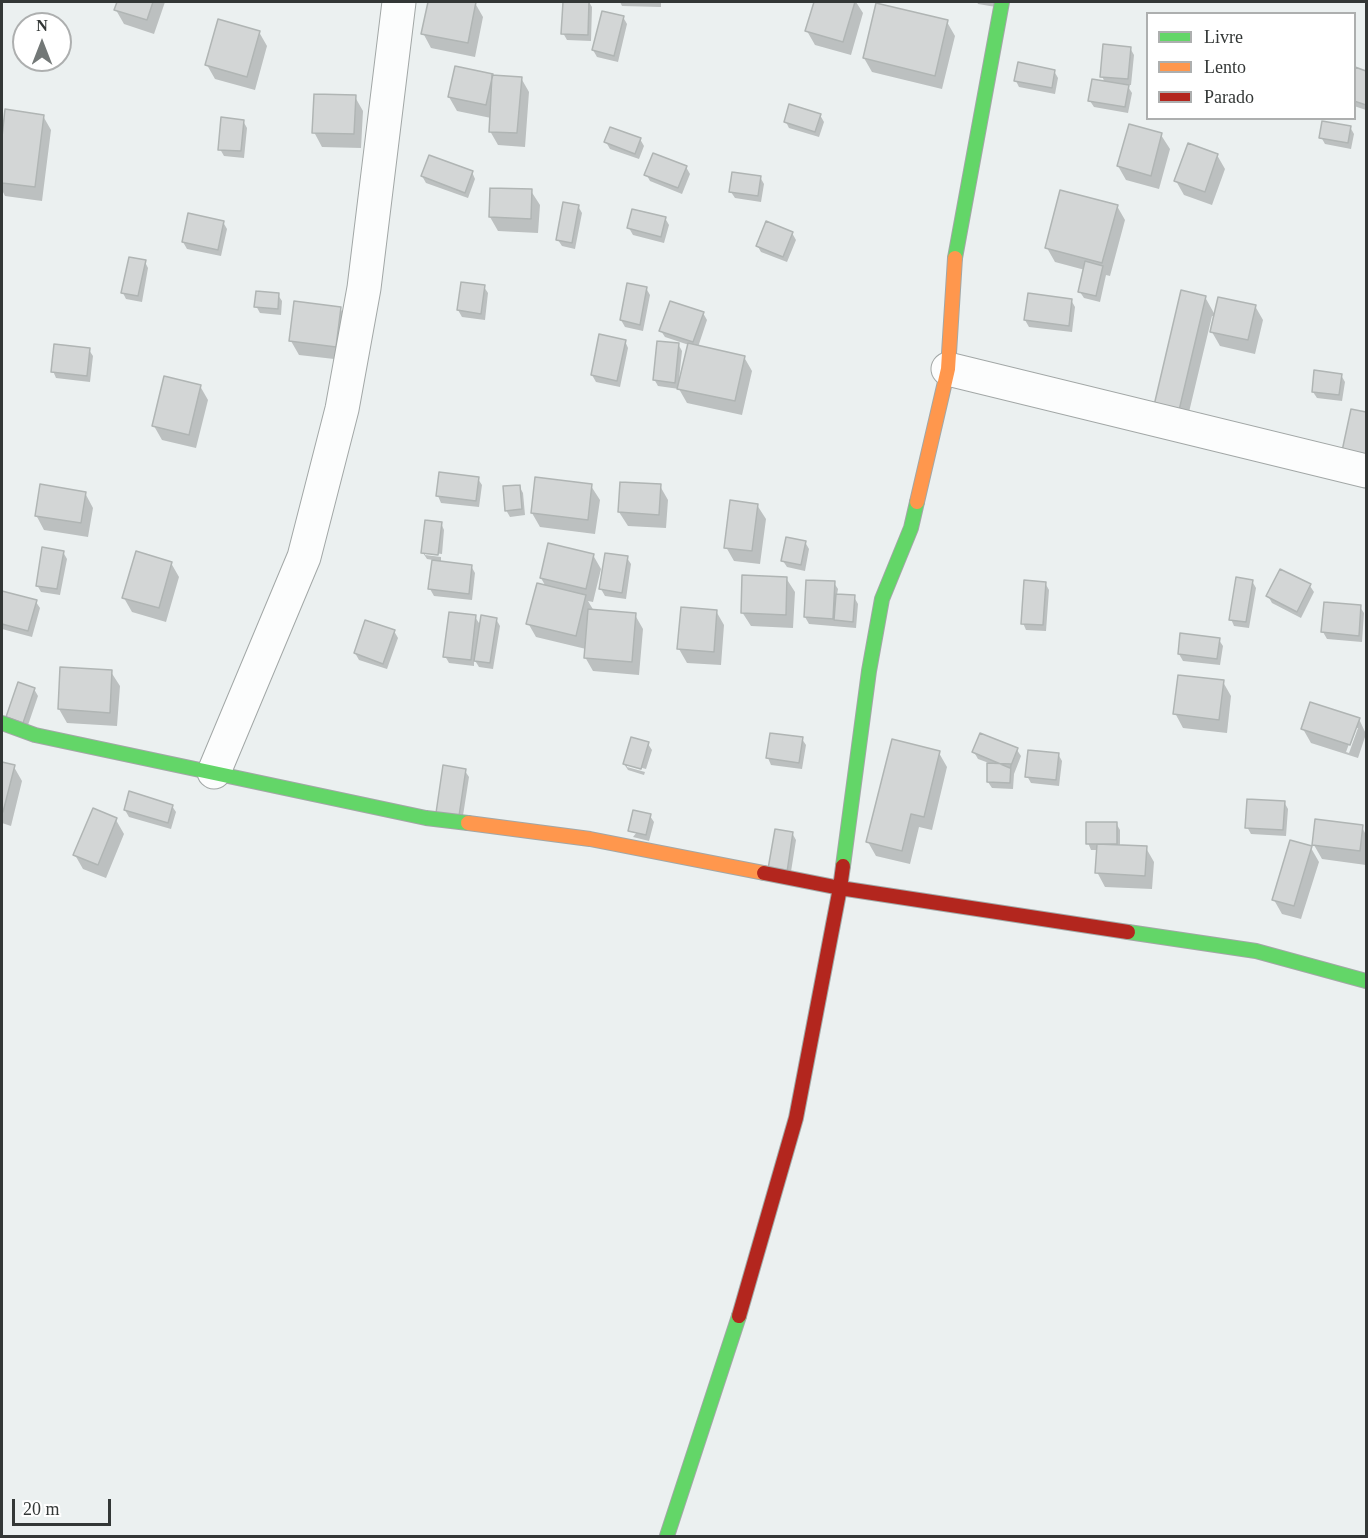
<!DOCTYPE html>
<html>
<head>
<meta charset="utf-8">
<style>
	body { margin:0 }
	#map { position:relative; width:1368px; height:1538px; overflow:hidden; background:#ebf0f0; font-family:Georgia,serif }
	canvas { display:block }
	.frame { position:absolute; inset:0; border:3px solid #333736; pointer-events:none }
	.legend { position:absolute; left:1146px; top:12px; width:210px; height:108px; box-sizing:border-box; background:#fff; border:2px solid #adafaf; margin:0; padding:8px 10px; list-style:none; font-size:18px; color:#333736 }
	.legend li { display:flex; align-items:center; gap:12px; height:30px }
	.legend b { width:30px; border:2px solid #adafaf }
	.north { position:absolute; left:12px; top:12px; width:60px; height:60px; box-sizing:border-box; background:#fff; border:2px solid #adafaf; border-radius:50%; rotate:0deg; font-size:16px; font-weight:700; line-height:24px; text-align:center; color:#333736 }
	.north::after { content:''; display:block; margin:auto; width:21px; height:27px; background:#737877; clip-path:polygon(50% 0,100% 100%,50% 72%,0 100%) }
	.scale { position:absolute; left:12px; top:1499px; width:99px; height:27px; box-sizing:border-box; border:3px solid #333736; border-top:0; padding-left:8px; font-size:18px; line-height:21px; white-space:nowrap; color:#333736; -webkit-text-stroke:4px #fff; paint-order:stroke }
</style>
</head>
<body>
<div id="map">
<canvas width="1368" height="1538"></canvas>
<div class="frame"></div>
<ul class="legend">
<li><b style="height:8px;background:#63d668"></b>Livre</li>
<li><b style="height:8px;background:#ff974d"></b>Lento</li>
<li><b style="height:8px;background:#b3261e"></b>Parado</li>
</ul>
<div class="north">N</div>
<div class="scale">20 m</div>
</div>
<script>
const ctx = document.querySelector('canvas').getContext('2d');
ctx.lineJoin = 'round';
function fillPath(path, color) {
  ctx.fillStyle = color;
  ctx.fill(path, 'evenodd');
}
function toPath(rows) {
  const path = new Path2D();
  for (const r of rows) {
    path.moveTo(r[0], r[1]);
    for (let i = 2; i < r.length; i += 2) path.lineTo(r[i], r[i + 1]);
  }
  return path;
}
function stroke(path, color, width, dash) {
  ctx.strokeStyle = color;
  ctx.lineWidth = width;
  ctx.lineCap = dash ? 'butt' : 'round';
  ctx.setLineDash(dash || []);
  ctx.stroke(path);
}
fillPath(toPath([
	[119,2,165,2,154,34,124,24,116,10],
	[429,2,467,2,475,3,483,17,475,57,431,48,423,33],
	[564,2,589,2,592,7,591,41,567,40,563,33],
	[620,2,661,2,661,7,622,6],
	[816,2,856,2,863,13,851,55,815,45,807,31],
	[977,2,997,2,996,7,978,4],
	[623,17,627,24,618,62,597,57,593,50],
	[947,22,955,36,942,89,872,72,864,58],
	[259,32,267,46,255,90,215,79,207,65],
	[1130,48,1134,55,1131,85,1127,85,1132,93,1128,113,1094,107,1090,101,1105,83,1102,76],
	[1356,69,1366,72,1366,110,1354,106,1354,73],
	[1054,71,1058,78,1055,94,1019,87,1016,81],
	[493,76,521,78,529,92,525,147,498,145,490,131,491,118,457,111,449,97],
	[355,97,363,111,361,148,322,147,314,132],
	[6,111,43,116,51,130,42,201,5,196,2,190,2,148],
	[820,115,824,122,819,137,789,128,786,122],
	[243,121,247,128,244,158,224,156,220,149],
	[1350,127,1354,134,1351,149,1325,144,1321,137],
	[1161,135,1170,149,1159,189,1126,180,1118,166],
	[640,139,644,146,639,159,610,149,606,142],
	[1217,155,1225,169,1212,205,1184,195,1176,181],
	[686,167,690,174,682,194,650,181,646,174],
	[472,172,475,179,468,198,426,183,422,176],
	[760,177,764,184,761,202,735,198,731,192],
	[492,189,531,191,540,205,538,233,498,231,490,217],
	[578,206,582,213,575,249,562,246,558,240],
	[1117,206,1125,220,1110,276,1106,275,1100,302,1084,298,1080,292,1085,270,1055,262,1047,248],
	[665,218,669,225,664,243,633,235,629,228],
	[223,222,227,229,221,256,187,249,183,242],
	[792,233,796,240,787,262,761,252,757,245],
	[145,262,148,268,142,302,126,299,123,293],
	[484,287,488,293,485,320,462,317,458,310],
	[646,288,650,295,643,331,625,327,621,320],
	[278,295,282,301,281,315,260,313,256,306],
	[1205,297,1215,315,1255,306,1263,320,1255,354,1220,346,1212,332,1215,317,1212,316,1184,433,1161,428],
	[1071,300,1075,307,1072,332,1029,327,1025,320],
	[340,308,348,322,343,360,299,355,291,341],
	[703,313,707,320,698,347,744,357,752,371,742,415,687,403,679,389,658,386,654,379,678,344,682,351,679,379,681,380,689,345,665,337,661,331],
	[625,341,628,348,620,387,596,382,592,375],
	[89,350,93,356,90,382,56,378,53,371],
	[1341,375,1345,382,1342,401,1317,398,1313,392],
	[200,386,208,400,196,448,162,440,154,426],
	[1352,411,1366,414,1366,482],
	[478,479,482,485,479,507,441,503,438,496],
	[519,486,523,493,525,515,510,517,506,510],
	[591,486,600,500,595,534,540,527,532,513],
	[660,486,668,500,666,528,628,526,619,512],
	[85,493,93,508,88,537,44,530,36,515],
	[757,505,766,519,760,564,734,561,726,547],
	[441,523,444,530,442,554,425,552,425,555,441,557,441,563,471,566,475,573,472,600,434,596,430,589,433,560,427,559,423,553],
	[805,542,809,549,805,571,787,567,783,561],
	[63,552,67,559,60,595,41,592,37,585],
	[593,555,601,569,593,602,588,601,594,611,635,615,643,629,639,675,593,671,585,657,586,649,536,637,528,623,546,587,541,578],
	[627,558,631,564,626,599,605,596,601,589],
	[171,563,179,577,166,622,132,612,124,598],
	[786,578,795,592,793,628,751,626,742,612],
	[1252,581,1256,588,1249,628,1234,626,1231,619],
	[807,582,834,583,838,589,837,595,854,597,858,604,856,628,809,624,805,617],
	[1045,583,1049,590,1046,631,1026,630,1023,623],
	[1310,586,1314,592,1301,618,1272,603,1268,596],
	[3,592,36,602,40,608,32,637,2,629,2,599],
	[1360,607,1364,613,1362,642,1327,639,1323,632],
	[716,611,724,625,721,665,687,663,679,649],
	[475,617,481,626,496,619,500,626,493,669,479,667,474,659,474,666,449,663,445,656],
	[394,631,398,638,387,669,359,660,355,653],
	[1219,640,1223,646,1220,665,1183,661,1179,654],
	[111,672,120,686,117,726,67,723,59,709],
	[1223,682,1231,696,1227,733,1183,728,1175,713],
	[34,689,38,696,27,728,12,724],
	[1359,719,1366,734,1358,758,1311,743,1303,729],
	[1355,728,1358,728,1349,753,1346,752],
	[802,739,806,745,802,769,771,765,768,758],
	[648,744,652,750,646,769,627,764,627,767,645,772,644,775,628,770,624,764],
	[1017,750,1021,756,1014,774,1013,789,992,788,988,782,989,763,978,759,974,752],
	[939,753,947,767,932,830,919,827,910,864,876,856,868,842],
	[1058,754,1062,761,1059,786,1031,783,1027,776],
	[2,764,14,767,22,781,11,826,2,823],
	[465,771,469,777,462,822,441,819],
	[1284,802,1288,809,1286,836,1251,834,1247,827],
	[172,806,176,812,171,829,129,817,125,810],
	[650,816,654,822,649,841,633,837],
	[116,820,124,834,106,878,83,869,75,855],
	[1116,823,1120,830,1120,847,1146,848,1154,862,1152,889,1105,887,1097,872,1098,850,1091,850,1088,843],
	[1362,827,1366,835,1366,865,1322,859,1314,845],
	[776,831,792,833,796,840,790,878],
	[1311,848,1319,862,1301,919,1282,914,1274,900]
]), '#0003');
const building = toPath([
	[117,2,153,2,147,20,114,10,117,2],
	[428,2,476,2,468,43,421,34,428,2],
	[563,2,589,2,588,35,561,34,563,2],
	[814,2,855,2,843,42,805,31,814,2],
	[876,3,948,20,935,76,863,58,876,3],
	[602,11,624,16,614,56,592,50,602,11],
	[218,19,260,31,247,77,205,65,218,19],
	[1103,44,1131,47,1128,79,1100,77,1103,44],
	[1018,62,1055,70,1052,88,1014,81,1018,62],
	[455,66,493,74,486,105,448,97,455,66],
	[1355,67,1366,71,1366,105,1354,101,1355,67],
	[492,75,522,77,517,133,489,132,492,75],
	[1092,79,1129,85,1125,107,1088,101,1092,79],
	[314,94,356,95,354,134,312,133,314,94],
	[789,104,821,114,815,132,784,122,789,104],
	[5,109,44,115,35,187,2,183,2,137,5,109],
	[221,117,244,120,241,151,218,150,221,117],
	[1322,121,1351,126,1348,143,1319,138,1322,121],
	[1129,124,1162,133,1151,176,1117,166,1129,124],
	[610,127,641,138,635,154,604,142,610,127],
	[1188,143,1218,154,1205,192,1174,181,1188,143],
	[653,153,687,166,678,188,644,175,653,153],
	[429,155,473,171,465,193,421,176,429,155],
	[732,172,761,176,758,196,729,192,732,172],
	[490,188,532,189,531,219,489,217,490,188],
	[1060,190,1118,205,1102,263,1045,248,1060,190],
	[563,202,579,205,572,243,556,240,563,202],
	[632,209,666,217,661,237,627,228,632,209],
	[188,213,224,221,218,250,182,242,188,213],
	[766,221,793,232,783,257,756,246,766,221],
	[129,257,146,260,138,296,121,293,129,257],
	[1085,261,1103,266,1096,296,1078,292,1085,261],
	[461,282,485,285,481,314,457,310,461,282],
	[627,283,647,287,640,325,620,320,627,283],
	[1181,290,1206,296,1177,419,1152,414,1181,290],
	[256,291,279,293,278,309,254,307,256,291],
	[1028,293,1072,299,1069,326,1024,320,1028,293],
	[1218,297,1256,305,1248,340,1210,332,1218,297],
	[294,301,341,307,336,347,289,341,294,301],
	[670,301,704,312,693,342,659,331,670,301],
	[599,334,626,340,617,381,591,375,599,334],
	[657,341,679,343,675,383,653,380,657,341],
	[688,343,745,356,735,401,677,389,688,343],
	[54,344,90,348,87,376,51,372,54,344],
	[1314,370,1342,374,1339,395,1312,392,1314,370],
	[164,376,201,385,189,435,152,426,164,376],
	[1351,409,1366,412,1366,470,1339,465,1351,409],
	[439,472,479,477,476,501,436,496,439,472],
	[535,477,592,484,588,520,531,513,535,477],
	[620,482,661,484,659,515,618,512,620,482],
	[40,484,86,492,81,523,35,516,40,484],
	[520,485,522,509,505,511,503,486,520,485],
	[730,500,758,504,752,551,724,548,730,500],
	[425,520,442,522,438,555,421,553,425,520],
	[786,537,806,541,801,565,781,561,786,537],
	[548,543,594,554,586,589,540,578,548,543],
	[42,547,64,551,57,589,36,586,42,547],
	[136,551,172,562,159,608,122,598,136,551],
	[605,553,628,556,622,593,599,589,605,553],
	[432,560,472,565,469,594,428,589,432,560],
	[1280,569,1311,584,1297,612,1266,596,1280,569],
	[742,575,787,577,786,615,741,613,742,575],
	[1236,577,1253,580,1246,622,1229,620,1236,577],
	[806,580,835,581,833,619,804,617,806,580],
	[1024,580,1046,582,1043,625,1021,624,1024,580],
	[537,583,586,595,576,636,526,624,537,583],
	[2,591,37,600,28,631,2,624,2,591],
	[836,594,855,595,853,622,834,620,836,594],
	[1324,602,1361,605,1359,636,1321,632,1324,602],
	[681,607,717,610,714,652,677,649,681,607],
	[588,609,636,613,632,662,584,658,588,609],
	[449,612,476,615,471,660,443,657,449,612],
	[481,615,497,618,490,663,474,661,481,615],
	[365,620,395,630,383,664,354,653,365,620],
	[1180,633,1220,638,1217,659,1178,654,1180,633],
	[60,667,112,670,110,713,58,709,60,667],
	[1178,675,1224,680,1219,720,1173,714,1178,675],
	[18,682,35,688,23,723,6,717,18,682],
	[1310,702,1360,718,1350,745,1301,729,1310,702],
	[770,733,803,737,799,763,766,758,770,733],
	[980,733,1018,748,1010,768,972,752,980,733],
	[631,737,649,742,641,769,623,764,631,737],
	[892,739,940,751,924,817,911,814,902,851,866,842,892,739],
	[1028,750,1059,753,1056,780,1025,777,1028,750],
	[2,762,15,765,3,812,2,812,2,762],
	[987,763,1011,764,1010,783,987,782,987,763],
	[443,765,466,769,459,816,436,813,443,765],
	[129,791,173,805,168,823,124,810,129,791],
	[1247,799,1285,801,1283,830,1245,828,1247,799],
	[93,808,117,818,98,865,73,855,93,808],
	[633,810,651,814,646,835,628,831,633,810],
	[1315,819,1363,825,1360,851,1312,845,1315,819],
	[1086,822,1117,822,1117,844,1086,844,1086,822],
	[775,829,793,832,787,872,768,869,775,829],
	[1290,840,1312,846,1294,906,1272,900,1290,840],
	[1097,844,1147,846,1145,876,1095,873,1097,844]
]);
fillPath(building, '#d3d6d6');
stroke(building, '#b0b5b4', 1.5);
const street = toPath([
	[948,369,1366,471],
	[214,772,304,557,342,409,364,288,399,2]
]);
const fast = toPath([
	[955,258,1002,2],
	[2,723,35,735,426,818,468,823],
	[843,866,869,671,882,599,911,528,917,502],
	[1128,932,1256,951,1366,981],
	[667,1536,739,1316]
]);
const slow = toPath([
	[917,502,948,369,955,258],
	[468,823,590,839,764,873]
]);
const jam = toPath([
	[764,873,840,888,1128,932],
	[739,1316,796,1118,840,888,843,866]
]);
stroke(street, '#a2a7a6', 35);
stroke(fast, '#a2a7a6', 16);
stroke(slow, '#a2a7a6', 16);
stroke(jam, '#a2a7a6', 16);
stroke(street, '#fcfdfd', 33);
stroke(fast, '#63d668', 14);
stroke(slow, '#ff974d', 14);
stroke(jam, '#b3261e', 14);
</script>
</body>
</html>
